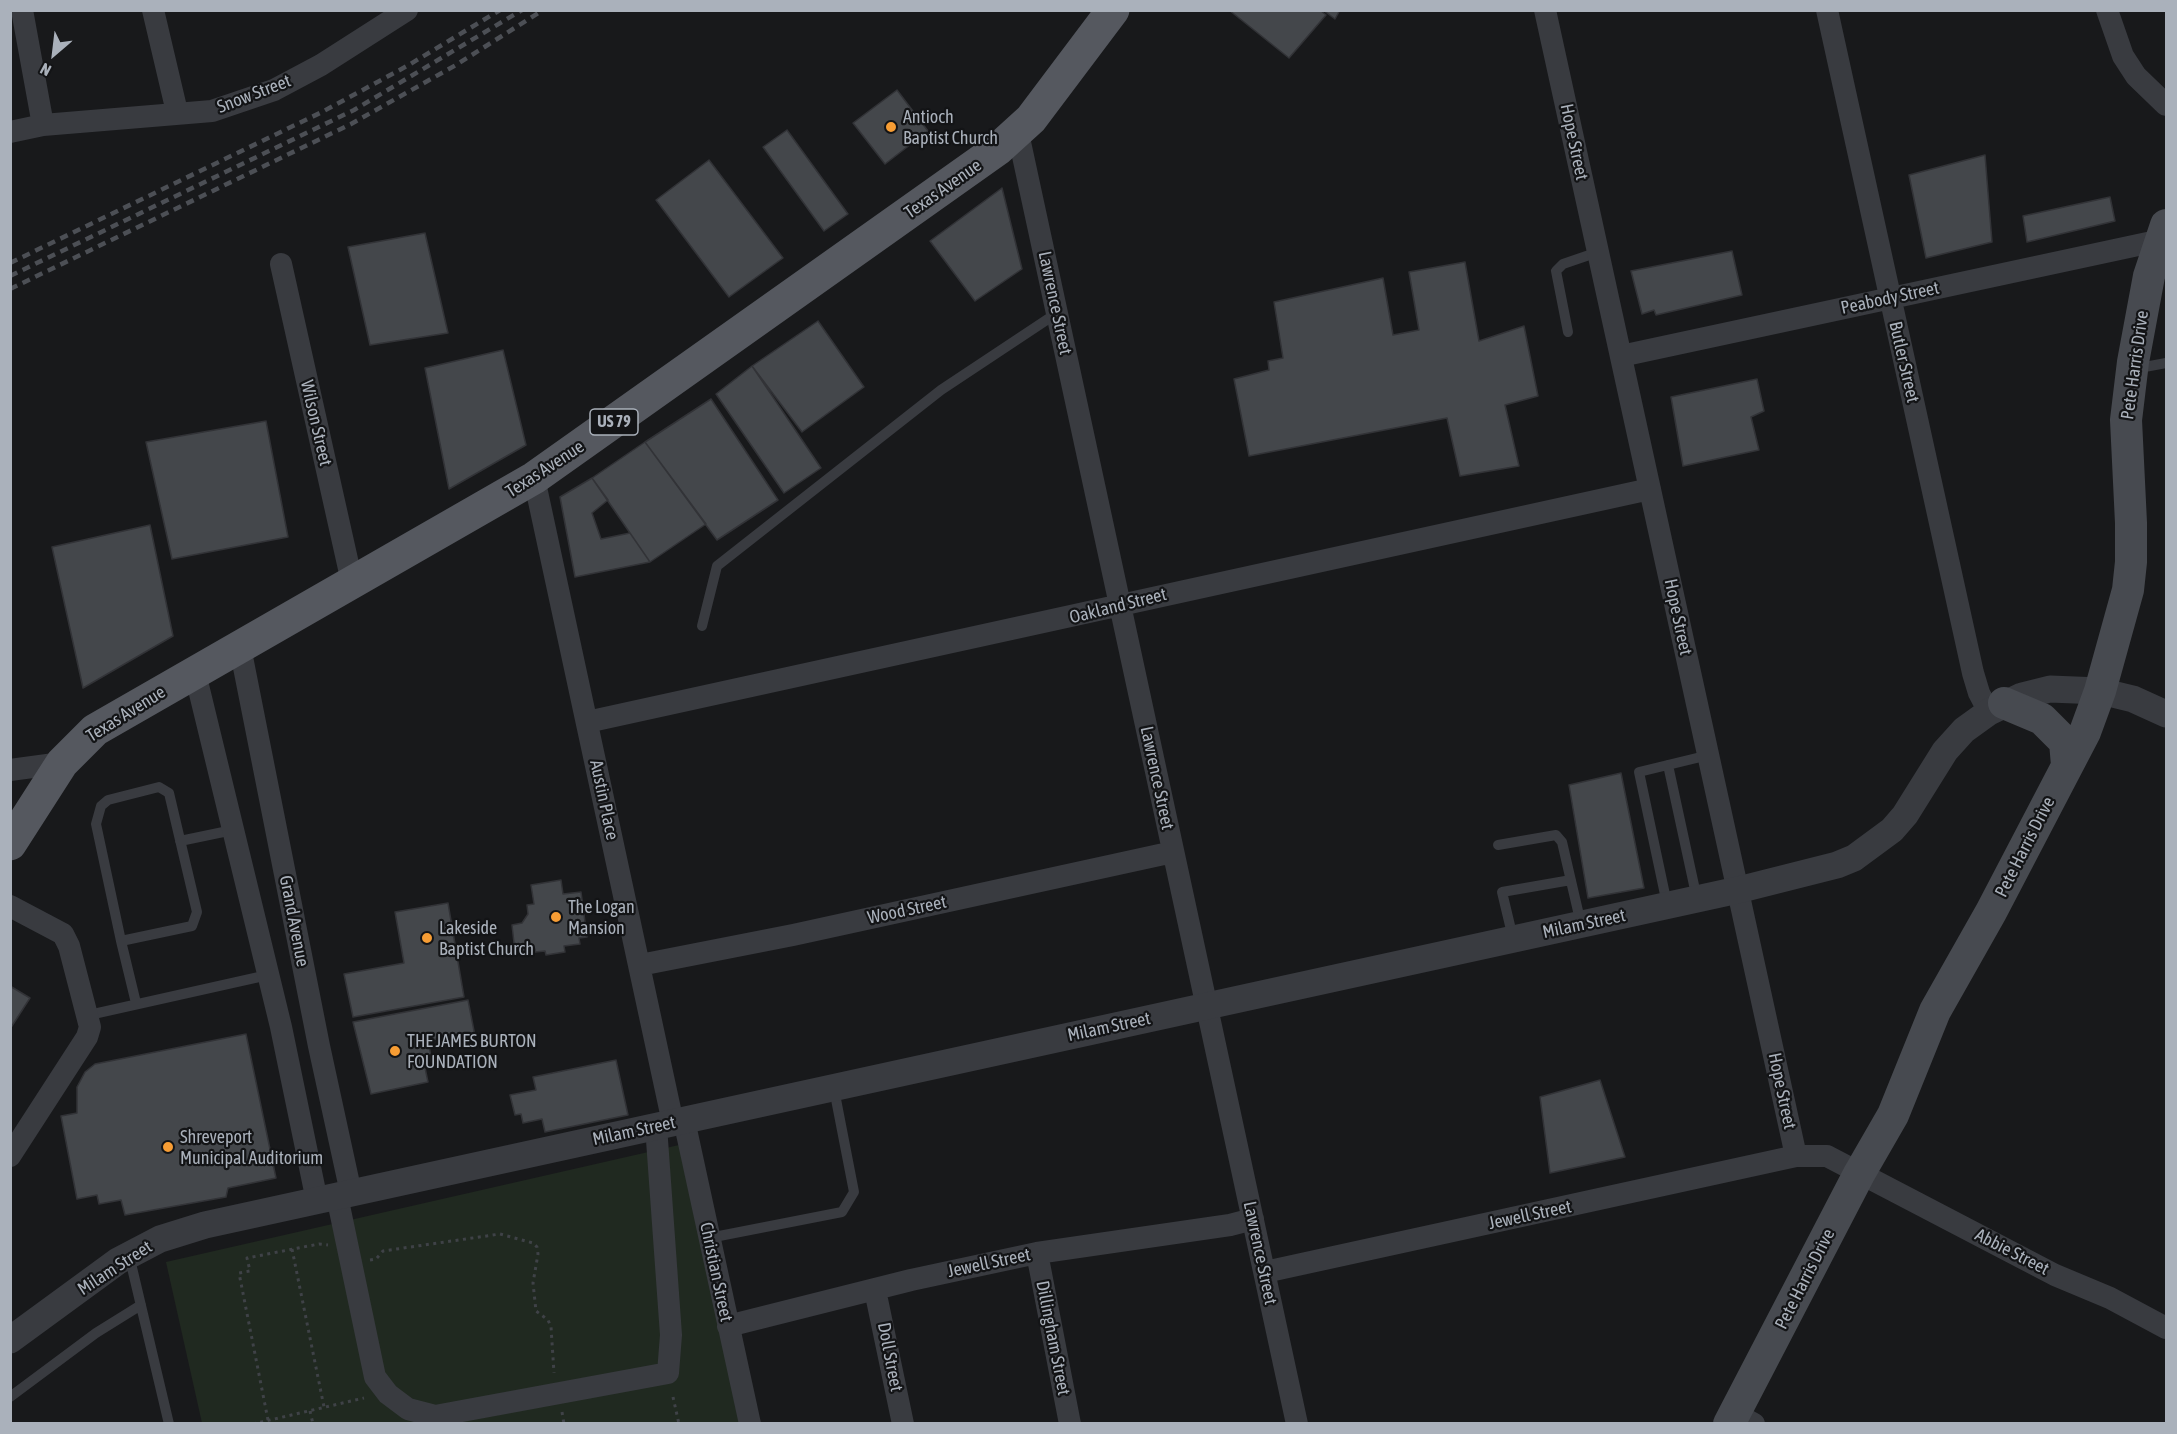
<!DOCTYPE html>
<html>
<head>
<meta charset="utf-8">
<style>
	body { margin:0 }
	#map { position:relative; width:2177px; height:1434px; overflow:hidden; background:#18191b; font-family:"Asap Condensed",sans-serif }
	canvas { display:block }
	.frame { position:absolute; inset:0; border:12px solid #aab1bb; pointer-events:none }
	.north { position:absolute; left:24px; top:24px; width:60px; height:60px; -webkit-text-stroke:4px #131416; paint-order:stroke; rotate:208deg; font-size:16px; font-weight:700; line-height:24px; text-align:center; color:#aab1bb }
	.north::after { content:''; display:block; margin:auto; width:21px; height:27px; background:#aab1bb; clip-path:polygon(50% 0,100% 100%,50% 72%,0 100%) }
</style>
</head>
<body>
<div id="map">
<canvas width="2177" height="1434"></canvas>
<div class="frame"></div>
<div class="north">N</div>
</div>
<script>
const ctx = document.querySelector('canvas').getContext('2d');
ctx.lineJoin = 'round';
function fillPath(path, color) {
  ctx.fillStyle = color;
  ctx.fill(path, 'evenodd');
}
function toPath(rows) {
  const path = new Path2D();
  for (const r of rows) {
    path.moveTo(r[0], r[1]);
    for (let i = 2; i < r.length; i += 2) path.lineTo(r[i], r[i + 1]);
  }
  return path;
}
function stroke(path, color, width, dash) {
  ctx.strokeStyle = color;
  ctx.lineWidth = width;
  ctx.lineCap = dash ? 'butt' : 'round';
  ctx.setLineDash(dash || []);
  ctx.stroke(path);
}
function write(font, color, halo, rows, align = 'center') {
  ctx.font = font + ' "Asap Condensed",sans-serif';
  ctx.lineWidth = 4.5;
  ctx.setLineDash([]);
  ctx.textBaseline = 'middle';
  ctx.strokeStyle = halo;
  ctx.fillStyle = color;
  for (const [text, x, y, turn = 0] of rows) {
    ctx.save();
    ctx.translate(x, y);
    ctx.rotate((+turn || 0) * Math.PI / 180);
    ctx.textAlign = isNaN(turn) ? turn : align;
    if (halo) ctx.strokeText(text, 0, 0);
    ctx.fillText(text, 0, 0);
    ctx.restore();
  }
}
fillPath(toPath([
	[679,1145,740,1423,202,1423,166,1262]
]), '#202920');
const building = toPath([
	[1229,10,1320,10,1326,15,1289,58,1229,10],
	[1323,10,1340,10,1335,19,1323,10],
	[897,90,928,131,885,164,853,123,897,90],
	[787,130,848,214,824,231,763,147,787,130],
	[1985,155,1992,242,1926,258,1909,175,1985,155],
	[709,160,783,258,729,297,656,200,709,160],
	[1002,188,1022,269,975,301,930,241,1002,188],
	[2110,197,2115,221,2027,242,2023,216,2110,197],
	[425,233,448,333,370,345,348,247,425,233],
	[1732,251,1742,295,1656,315,1654,310,1642,314,1631,271,1732,251],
	[1465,262,1479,341,1524,326,1538,396,1505,405,1519,466,1460,476,1447,418,1249,456,1234,379,1269,370,1268,361,1283,358,1274,302,1383,278,1393,335,1419,330,1409,272,1465,262],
	[818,321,864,387,802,432,752,366,818,321],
	[503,350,526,445,449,489,425,368,503,350],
	[752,366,821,468,784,493,716,394,752,366],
	[1757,379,1764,411,1751,417,1759,450,1683,466,1671,397,1757,379],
	[711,399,778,500,717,540,645,442,711,399],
	[266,421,288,537,172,559,146,442,266,421],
	[645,442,706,524,650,562,592,478,645,442],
	[592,478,608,500,592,513,601,539,630,533,650,562,575,577,560,497,592,478],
	[150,525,173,636,83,688,52,547,150,525],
	[1621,773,1644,888,1588,898,1569,785,1621,773],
	[561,880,563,894,581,892,587,937,579,938,580,944,564,946,565,952,546,955,545,951,535,952,535,949,515,952,512,925,522,923,528,914,527,905,534,904,531,885,561,880],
	[448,903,464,997,353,1017,344,974,404,963,395,912,448,903],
	[10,986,30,998,10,1029,10,986],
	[468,1000,475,1036,451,1040,449,1036,428,1041,432,1061,424,1063,428,1082,371,1094,353,1022,468,1000],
	[246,1034,276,1178,228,1188,226,1197,125,1215,121,1200,99,1204,97,1195,77,1199,61,1116,77,1113,77,1087,85,1072,95,1064,246,1034],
	[616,1060,628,1115,545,1132,542,1119,523,1123,521,1114,515,1115,510,1095,536,1090,533,1077,616,1060],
	[1600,1080,1625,1157,1550,1173,1540,1097,1600,1080]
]);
fillPath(building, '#44474b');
stroke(building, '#323337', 1.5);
stroke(toPath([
	[292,1249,324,1407],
	[370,1260,376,1259,383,1251,500,1234,533,1243,537,1247,538,1254,533,1283,536,1311,548,1320,551,1327,554,1373],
	[673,1397,679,1424],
	[310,1411,313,1424],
	[562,1412,564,1424],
	[268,1420,239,1273,250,1271,247,1258,319,1244,328,1245],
	[253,1424,364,1398]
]), '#3f4247', 3, [3, 4.5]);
stroke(toPath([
	[1568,332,1556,271,1563,264,1598,252],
	[2134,369,2166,363],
	[702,626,717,566,941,390,1057,313],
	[1668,765,1697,899],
	[180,841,233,830],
	[1498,845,1556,835,1562,842,1581,924],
	[1667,904,1639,772,1709,755],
	[1513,938,1502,892,1571,880],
	[121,941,192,926,197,912,169,793,159,787,108,800,101,806,96,824,121,941,136,1003],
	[89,1015,268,975],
	[709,1238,842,1212,854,1192,834,1089],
	[129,1255,169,1424],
	[10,1397,96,1333,141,1305]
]), '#393b40', 10);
stroke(toPath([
	[22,10,43,125],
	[153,10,177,112],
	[1545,10,1796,1156,1827,1156,2055,1275,2110,1298,2166,1328],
	[1827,10,1973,673,1979,693,1989,712],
	[2107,10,2123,56,2136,76,2166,105],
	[10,132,43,125,212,111,274,90,321,65,407,10],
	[1018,133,1297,1424],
	[281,264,352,582],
	[1621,356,2166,239],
	[534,478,673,1123],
	[240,647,319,1046,351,1193],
	[195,673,281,1027,317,1201],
	[587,722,1650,489],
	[10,770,62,763],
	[10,906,63,934,69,946,90,1027,87,1037,10,1156],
	[640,965,793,935,1173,852],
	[684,1120,750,1424],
	[337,1196,375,1377,388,1394,408,1409,435,1416,668,1373,671,1335,656,1126],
	[1037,1253,1070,1424],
	[1265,1272,1796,1156],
	[875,1290,903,1424],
	[728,1326,911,1280,1037,1253,1230,1225,1253,1219],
	[1734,1413,1754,1424]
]), '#393b40', 22);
stroke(toPath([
	[10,1340,118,1261,160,1239,205,1225,1738,890,1837,865,1854,858,1892,830,1905,815,1945,751,1964,730,1989,712,2022,696,2050,689,2100,691,2133,699,2166,714]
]), '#393b40', 27);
stroke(toPath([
	[2004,703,2042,719,2065,742,2067,765],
	[1729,1424,1859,1174,1893,1115,1935,1011,1991,912,2085,732,2100,691,2128,590,2131,562,2131,523,2126,420,2133,362,2149,276,2166,225]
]), '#474a50', 32);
stroke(toPath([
	[10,844,62,763,95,730,534,478,998,149,1031,119,1113,10]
]), '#55585f', 33);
stroke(toPath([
	[10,263,322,112,407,66,500,10],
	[10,276,354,110,522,10],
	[10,289,351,124,456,65,543,10]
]), '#4c4f55', 4.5, [8, 6]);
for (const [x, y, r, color] of [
	[891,127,6,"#f79d34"],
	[556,917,6,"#f79d34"],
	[427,938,6,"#f79d34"],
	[395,1051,6,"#f79d34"],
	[168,1147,6,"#f79d34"]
]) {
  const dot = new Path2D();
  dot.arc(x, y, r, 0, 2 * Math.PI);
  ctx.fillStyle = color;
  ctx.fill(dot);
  stroke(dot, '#131416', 2);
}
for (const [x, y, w] of [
	[614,422,48]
]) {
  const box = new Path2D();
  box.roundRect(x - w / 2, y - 13, w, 26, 4.5);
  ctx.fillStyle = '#131416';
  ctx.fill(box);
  stroke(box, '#aab1bb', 1.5);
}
write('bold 16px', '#aab1bb', null, [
	["US 79",614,422]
]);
write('18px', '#aab1bb', '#131416', [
	["Snow Street",254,94,-21],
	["Hope Street",1574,142,78],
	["Texas Avenue",943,189,-35],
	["Peabody Street",1890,298,-12],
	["Lawrence Street",1055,303,78],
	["Butler Street",1904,362,77],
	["Pete Harris Drive",2135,365,-82],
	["Wilson Street",316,423,77],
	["Texas Avenue",545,469,-33],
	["Oakland Street",1118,606,-14],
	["Hope Street",1678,617,78],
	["Texas Avenue",126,714,-32],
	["Lawrence Street",1157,778,78],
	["Austin Place",604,800,78],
	["Pete Harris Drive",2025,847,-63],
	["Wood Street",907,910,-12],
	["Grand Avenue",294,921,79],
	["Milam Street",1584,924,-12],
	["Milam Street",1109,1027,-12],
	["Hope Street",1782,1091,78],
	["Milam Street",634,1131,-12],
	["Jewell Street",1530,1215,-12],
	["Abbie Street",2012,1252,27],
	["Lawrence Street",1260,1253,78],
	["Jewell Street",989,1263,-12],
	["Milam Street",115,1268,-33],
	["Christian Street",716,1272,78],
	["Pete Harris Drive",1805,1279,-63],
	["Dillingham Street",1053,1338,79],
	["Doll Street",890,1357,79]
]);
write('18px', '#aab1bb', '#131416', [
	["Antioch",903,117],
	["Baptist Church",903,138],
	["The Logan",568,907],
	["Mansion",568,928],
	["Lakeside",439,928],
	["Baptist Church",439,949],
	["THE JAMES BURTON",407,1041],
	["FOUNDATION",407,1062],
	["Shreveport",180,1137],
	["Municipal Auditorium",180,1158]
], 'left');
</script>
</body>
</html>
